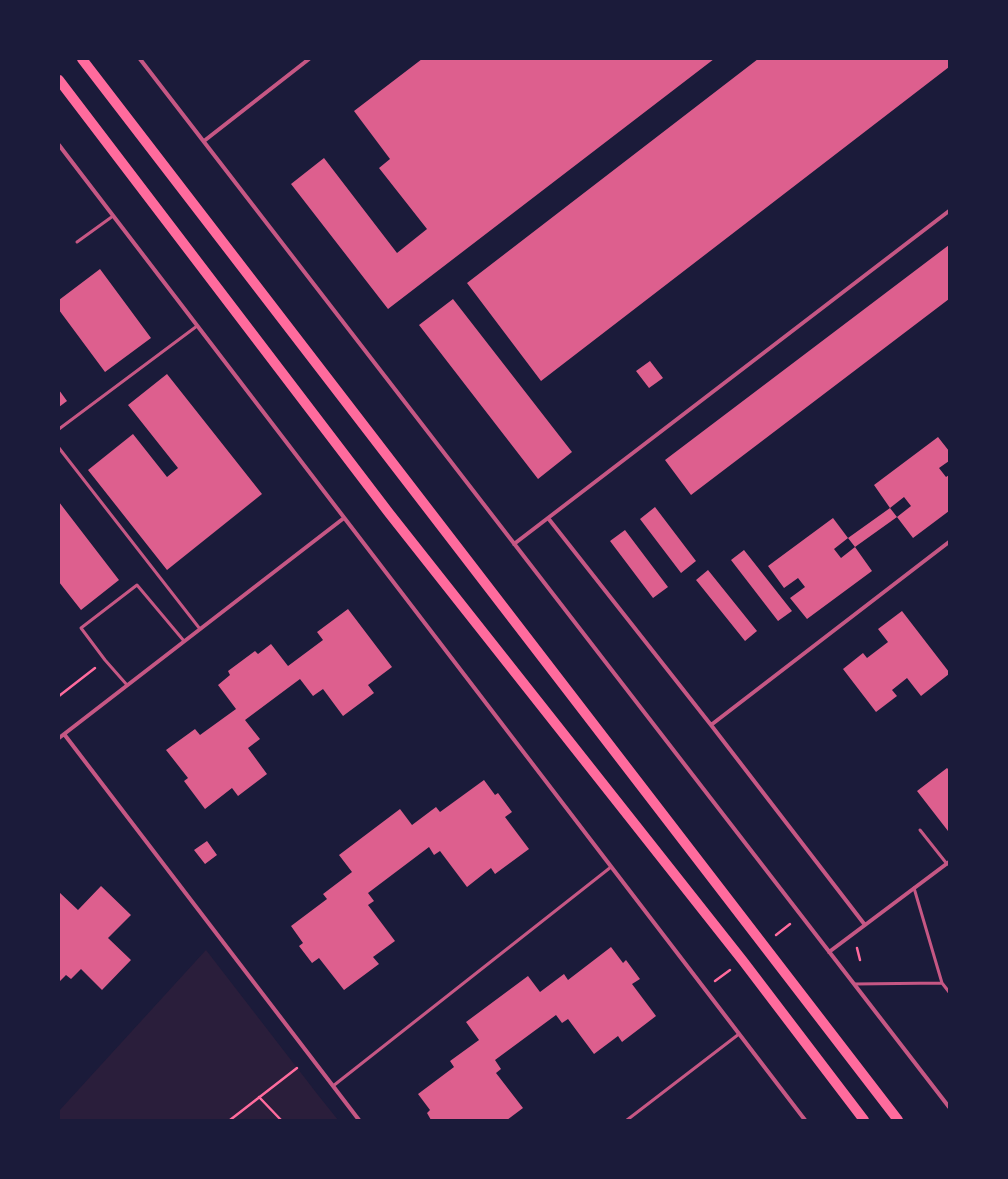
<!DOCTYPE html>
<html>
<head>
<meta charset="utf-8">
<style>
	body { margin:0 }
	#map { position:relative; width:1008px; height:1179px; overflow:hidden; background:#1b1b3a; font-family:"Work Sans",sans-serif }
	canvas { display:block }
	.frame { position:absolute; inset:0; border:60px solid #1b1b3a; pointer-events:none }
</style>
</head>
<body>
<div id="map">
<canvas width="1008" height="1179"></canvas>
<div class="frame"></div>
</div>
<script>
const ctx = document.querySelector('canvas').getContext('2d');
ctx.lineJoin = 'round';
function fillPath(path, color) {
  ctx.fillStyle = color;
  ctx.fill(path, 'evenodd');
}
function toPath(rows) {
  const path = new Path2D();
  for (const r of rows) {
    path.moveTo(r[0], r[1]);
    for (let i = 2; i < r.length; i += 2) path.lineTo(r[i], r[i + 1]);
  }
  return path;
}
function stroke(path, color, width, dash) {
  ctx.strokeStyle = color;
  ctx.lineWidth = width;
  ctx.lineCap = dash ? 'butt' : 'round';
  ctx.setLineDash(dash || []);
  ctx.stroke(path);
}
fillPath(toPath([
	[206,950,318,1095,338,1120,59,1120,59,1111]
]), '#2a1e3b');
fillPath(toPath([
	[422,59,714,59,388,309,291,184,324,158,397,253,427,229,379,168,390,159,354,111],
	[758,59,949,59,949,67,541,381,467,283],
	[949,245,949,299,691,495,665,460],
	[100,269,151,338,105,372,59,310,59,300],
	[453,299,572,452,538,479,419,325],
	[650,361,663,378,649,388,636,371],
	[167,374,262,494,167,570,88,470,133,434,167,477,178,468,128,405],
	[59,390,67,401,59,407],
	[938,437,949,451,949,461,939,468,946,477,949,475,949,511,913,538,897,517,855,547,848,538,890,508,874,485],
	[904,497,911,506,897,517,890,508],
	[59,502,119,580,81,610,59,582],
	[655,507,696,561,681,573,640,519],
	[833,518,848,538,834,549,841,558,855,547,872,571,807,619,790,598,805,587,798,578,784,588,768,566],
	[625,530,668,587,653,598,610,541],
	[744,550,792,611,778,621,731,560],
	[708,570,757,631,745,641,696,580],
	[348,609,392,667,368,685,374,693,343,716,323,689,313,696,300,679,245,720,260,739,248,748,267,774,238,796,232,788,205,809,184,781,188,778,166,750,195,729,200,735,236,709,218,685,230,675,228,671,255,651,258,654,271,644,288,666,323,640,317,632],
	[902,611,949,672,949,674,921,696,907,678,892,690,897,696,876,712,843,669,863,653,867,658,888,642,878,629],
	[947,768,949,770,949,830,948,831,917,791],
	[484,780,495,795,498,793,512,812,505,817,529,849,495,874,491,868,467,887,440,851,434,855,429,847,368,893,374,901,368,905,395,941,373,957,379,964,344,990,319,958,312,963,299,946,303,943,291,926,327,899,323,894,352,872,339,855,400,809,412,825,436,807,440,812],
	[207,841,217,855,205,864,194,850],
	[101,886,131,915,108,938,131,960,102,990,81,969,71,979,66,975,59,982,59,892,78,910],
	[611,947,623,963,626,960,640,979,632,984,656,1016,622,1042,618,1036,594,1054,568,1019,562,1023,556,1015,495,1060,501,1069,496,1073,523,1108,507,1120,431,1120,427,1113,430,1110,418,1094,454,1067,450,1061,479,1040,466,1022,528,976,540,992,564,974,568,980]
]), '#dd5f8e');
stroke(toPath([
	[59,696,95,668],
	[776,935,790,924],
	[857,948,860,960],
	[715,981,730,970],
	[259,1097,281,1120],
	[230,1120,297,1068]
]), '#ff6b9d', 2.5);
stroke(toPath([
	[77,242,113,216],
	[59,429,197,326],
	[59,448,200,629],
	[127,685,105,660,81,628,137,585,184,641],
	[920,830,947,864],
	[914,888,942,983],
	[854,984,942,983,949,992],
	[333,1086,611,867],
	[627,1120,739,1034]
]), '#c65784', 3);
stroke(toPath([
	[140,59,949,1107],
	[204,141,309,59],
	[59,145,805,1120],
	[548,518,711,725,865,925],
	[514,544,949,211],
	[711,725,949,542],
	[64,734,359,1120],
	[59,738,344,518],
	[829,952,949,862]
]), '#c65784', 4);
stroke(toPath([
	[82,59,898,1120],
	[59,80,389,513,743,961,864,1120]
]), '#ff6b9d', 10);
</script>
</body>
</html>
